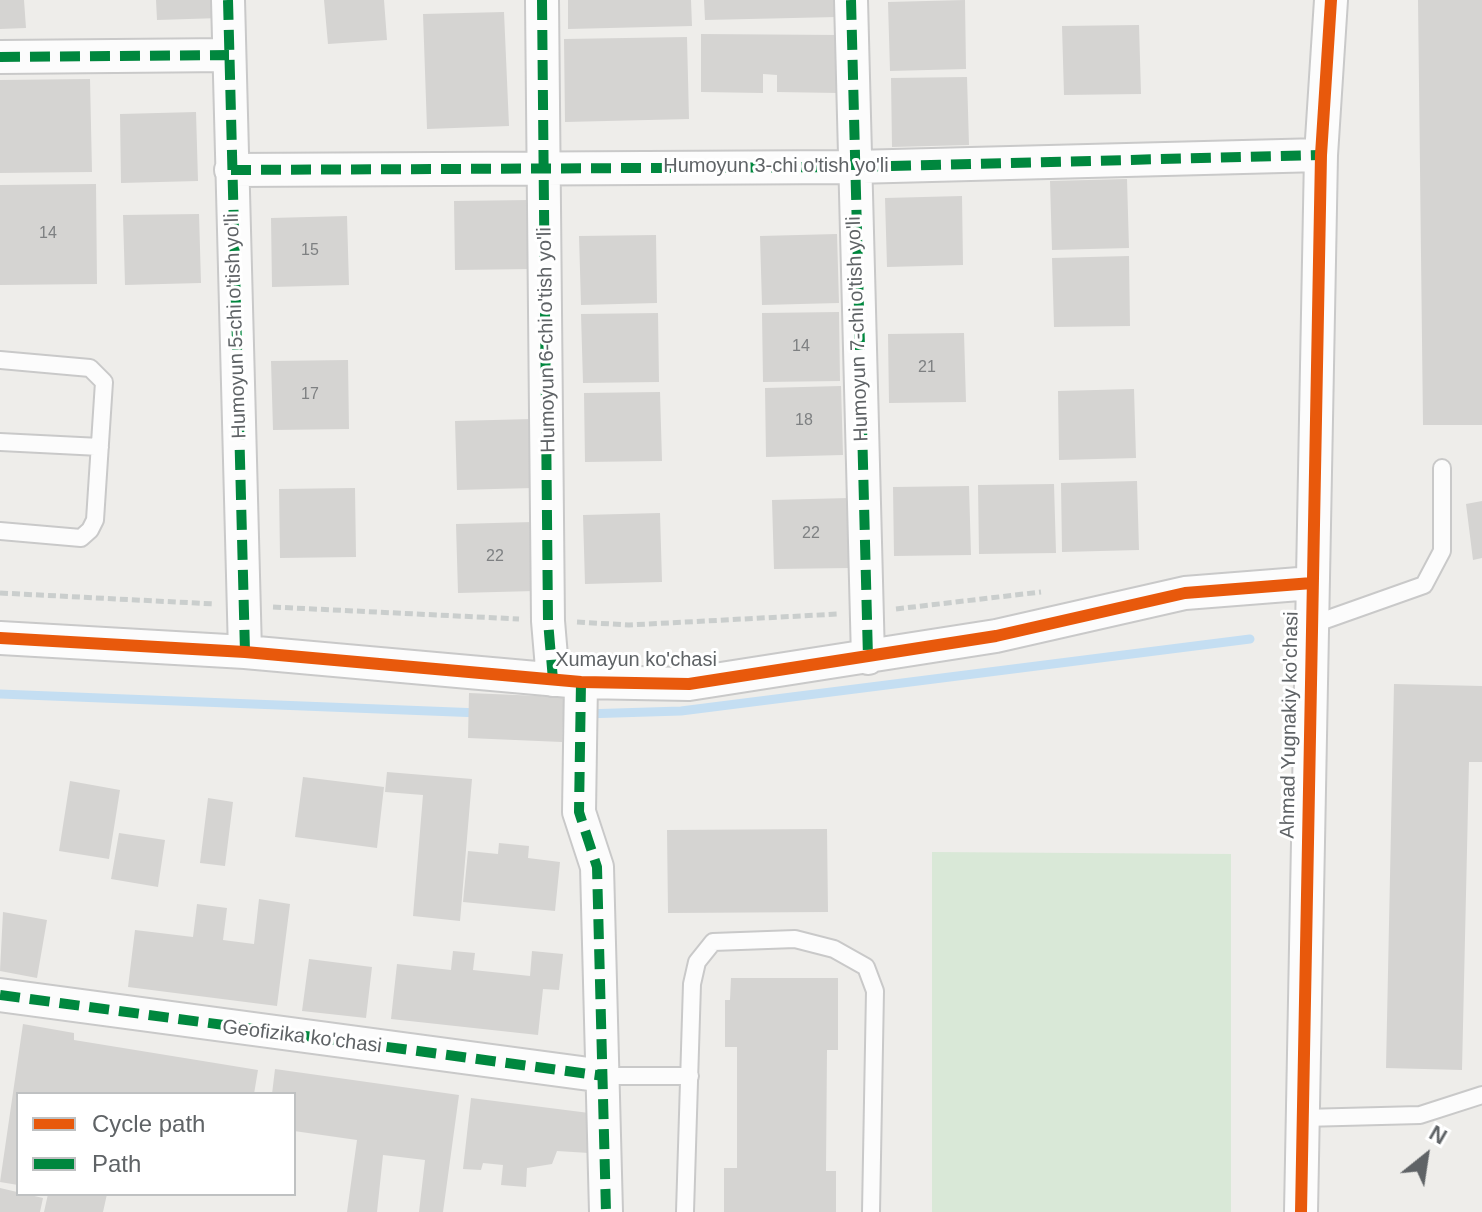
<!DOCTYPE html>
<html>
<head>
<meta charset="utf-8">
<style>
	body { margin:0 }
	#map { position:relative; width:1482px; height:1212px; overflow:hidden; background:#eeedea; font-family:Arial,sans-serif }
	canvas { display:block }
	.legend { position:absolute; left:16px; top:1092px; width:280px; height:104px; box-sizing:border-box; background:#fff; border:2px solid #bfc1c2; margin:0; padding:10px 14px; list-style:none; font-size:24px; color:#5f6366 }
	.legend li { display:flex; align-items:center; gap:16px; height:40px }
	.legend b { width:40px; border:2px solid #bfc1c2 }
	.north { position:absolute; left:1386px; top:1116px; width:80px; height:80px; -webkit-text-stroke:6px #fff; paint-order:stroke; rotate:30deg; font-size:22px; font-weight:700; line-height:32px; text-align:center; color:#5f6366 }
	.north::after { content:''; display:block; margin:auto; width:28px; height:36px; background:#5f6366; clip-path:polygon(50% 0,100% 100%,50% 72%,0 100%) }
</style>
</head>
<body>
<div id="map">
<canvas width="1482" height="1212"></canvas>
<ul class="legend">
<li><b style="height:10px;background:#e8590c"></b>Cycle path</li>
<li><b style="height:10px;background:#00873e"></b>Path</li>
</ul>
<div class="north">N</div>
</div>
<script>
const ctx = document.querySelector('canvas').getContext('2d');
ctx.lineJoin = 'round';
function fillPath(path, color) {
  ctx.fillStyle = color;
  ctx.fill(path, 'evenodd');
}
function toPath(rows) {
  const path = new Path2D();
  for (const r of rows) {
    path.moveTo(r[0], r[1]);
    for (let i = 2; i < r.length; i += 2) path.lineTo(r[i], r[i + 1]);
  }
  return path;
}
function stroke(path, color, width, dash) {
  ctx.strokeStyle = color;
  ctx.lineWidth = width;
  ctx.lineCap = dash ? 'butt' : 'round';
  ctx.setLineDash(dash || []);
  ctx.stroke(path);
}
function write(font, color, halo, rows, align = 'center') {
  ctx.font = font + ' Arial,sans-serif';
  ctx.lineWidth = 6;
  ctx.setLineDash([]);
  ctx.textBaseline = 'middle';
  ctx.strokeStyle = halo;
  ctx.fillStyle = color;
  for (const [text, x, y, turn = 0] of rows) {
    ctx.save();
    ctx.translate(x, y);
    ctx.rotate((+turn || 0) * Math.PI / 180);
    ctx.textAlign = isNaN(turn) ? turn : align;
    if (halo) ctx.strokeText(text, 0, 0);
    ctx.fillText(text, 0, 0);
    ctx.restore();
  }
}
fillPath(toPath([
	[932,852,1231,854,1231,1212,932,1212]
]), '#d9e8d7');
stroke(toPath([
	[0,694,480,713],
	[551,715,681,711,1250,639]
]), '#c4def2', 9);
fillPath(toPath([
	[0,0,24,0,26,28,0,29],
	[156,0,219,0,220,18,157,20],
	[324,0,384,0,387,40,328,44],
	[568,0,691,0,692,26,568,29],
	[704,0,837,0,837,17,705,20],
	[965,0,966,69,890,71,888,2],
	[1418,0,1482,0,1482,425,1423,425],
	[504,12,509,126,427,129,423,14],
	[1139,25,1141,94,1064,95,1062,26],
	[701,34,839,35,838,93,777,92,777,75,763,74,763,93,701,92],
	[687,37,689,119,565,122,564,39],
	[967,77,969,145,892,147,891,78],
	[90,79,92,172,0,173,0,80],
	[196,112,198,181,121,183,120,114],
	[1127,179,1129,248,1052,250,1050,181],
	[96,184,97,284,0,285,0,185],
	[962,196,963,265,887,267,885,198],
	[530,200,532,269,455,270,454,201],
	[199,214,201,283,125,285,123,215],
	[347,216,349,285,272,287,271,218],
	[837,234,839,303,762,305,760,236],
	[656,235,657,303,581,305,579,236],
	[1129,256,1130,326,1054,327,1052,258],
	[839,312,840,381,763,382,762,313],
	[658,313,659,382,583,383,581,314],
	[964,333,966,402,889,403,888,334],
	[348,360,349,429,273,430,271,361],
	[841,386,843,455,766,457,765,388],
	[1134,389,1136,458,1059,460,1058,391],
	[660,392,662,461,585,462,584,393],
	[532,419,533,488,457,490,455,421],
	[1137,481,1139,550,1062,552,1061,483],
	[1054,484,1056,553,979,554,978,485],
	[969,486,971,555,894,556,893,487],
	[355,488,356,557,280,558,279,489],
	[849,498,851,568,774,569,772,500],
	[1482,501,1482,558,1473,560,1466,504],
	[660,513,662,582,585,584,583,515],
	[533,522,535,591,458,593,456,524],
	[1394,684,1482,686,1482,762,1469,762,1462,1070,1386,1068],
	[469,693,564,697,562,742,468,738],
	[387,772,472,779,460,921,413,916,423,795,385,792],
	[303,777,384,787,377,848,295,837],
	[70,781,120,790,109,859,59,851],
	[208,798,233,802,225,866,200,863],
	[827,829,828,912,668,913,667,830],
	[119,833,165,840,158,887,111,879],
	[499,843,529,846,528,858,560,862,555,911,463,902,468,851,498,854],
	[259,899,290,904,277,1006,128,987,135,930,193,937,197,904,227,908,223,940,254,944],
	[3,912,47,920,37,978,0,971],
	[453,951,475,953,473,970,530,976,532,951,563,954,559,990,543,989,538,1035,391,1019,397,964,451,970],
	[309,959,372,967,366,1018,302,1011],
	[731,978,838,978,838,1050,827,1050,826,1171,836,1171,836,1212,724,1212,724,1168,737,1168,737,1047,725,1047,725,1000,730,1000],
	[23,1024,74,1033,74,1040,258,1070,254,1094,18,1094,18,1185,0,1182],
	[275,1069,459,1095,443,1212,419,1212,425,1160,383,1155,377,1212,347,1212,357,1140,294,1131,294,1094,272,1094],
	[471,1098,597,1114,589,1153,557,1151,552,1164,527,1168,526,1187,501,1185,503,1165,483,1163,481,1170,463,1169],
	[0,1188,43,1198,40,1212,0,1212],
	[48,1194,107,1194,103,1212,44,1212]
]), '#d5d4d2');
const service = toPath([
	[0,360,90,368,104,382,95,520,90,530,81,538,0,531],
	[0,442,100,447],
	[1311,625,1424,585,1442,551,1442,468],
	[604,1076,690,1076],
	[1303,1118,1420,1115,1482,1095],
	[685,1212,692,984,697,962,713,942,795,939,834,949,866,967,875,991,871,1212]
]);
const minor = toPath([
	[228,0,245,652],
	[542,0,548,621,553,680],
	[851,0,868,658],
	[0,57,229,55],
	[231,170,854,167,1321,155],
	[0,638,245,652,581,682,689,684,996,636,1185,593,1312,583],
	[581,682,579,812,597,867,606,1212],
	[0,995,604,1076],
	[1301,1212,1321,155,1331,0]
]);
stroke(service, '#c9c9c9', 20);
stroke(minor, '#c9c9c9', 36);
stroke(toPath([
	[0,593,215,604],
	[273,607,519,619],
	[896,609,1041,592],
	[577,622,629,625,838,614]
]), '#cacecd', 5, [8, 4]);
stroke(service, '#fcfcfc', 16);
stroke(minor, '#fcfcfc', 32);
stroke(toPath([
	[228,0,245,652],
	[542,0,548,621,553,680],
	[851,0,868,658],
	[0,57,229,55],
	[231,170,854,167,1321,155],
	[581,682,579,812,597,867,606,1212],
	[0,995,604,1076]
]), '#00873e', 10, [20, 10]);
stroke(toPath([
	[0,638,245,652,581,682,689,684,996,636,1185,593,1312,583],
	[1301,1212,1321,155,1331,0]
]), '#e8590c', 12);
write('16px', '#7e8082', null, [
	["14",48,234],
	["15",310,251],
	["14",801,347],
	["21",927,368],
	["17",310,395],
	["18",804,421],
	["22",811,534],
	["22",495,557]
]);
write('20px', '#5f6366', '#fff', [
	["Humoyun 3-chi o'tish yo'li",776,166],
	["Humoyun 5-chi o'tish yo'li",236,326,-92],
	["Humoyun 7-chi o'tish yo'li",858,329,-92],
	["Humoyun 6-chi o'tish yo'li",547,340,-91],
	["Xumayun ko'chasi",636,660],
	["Ahmad Yugnakiy ko'chasi",1290,725,-89],
	["Geofizika ko'chasi",302,1037,7]
]);
</script>
</body>
</html>
